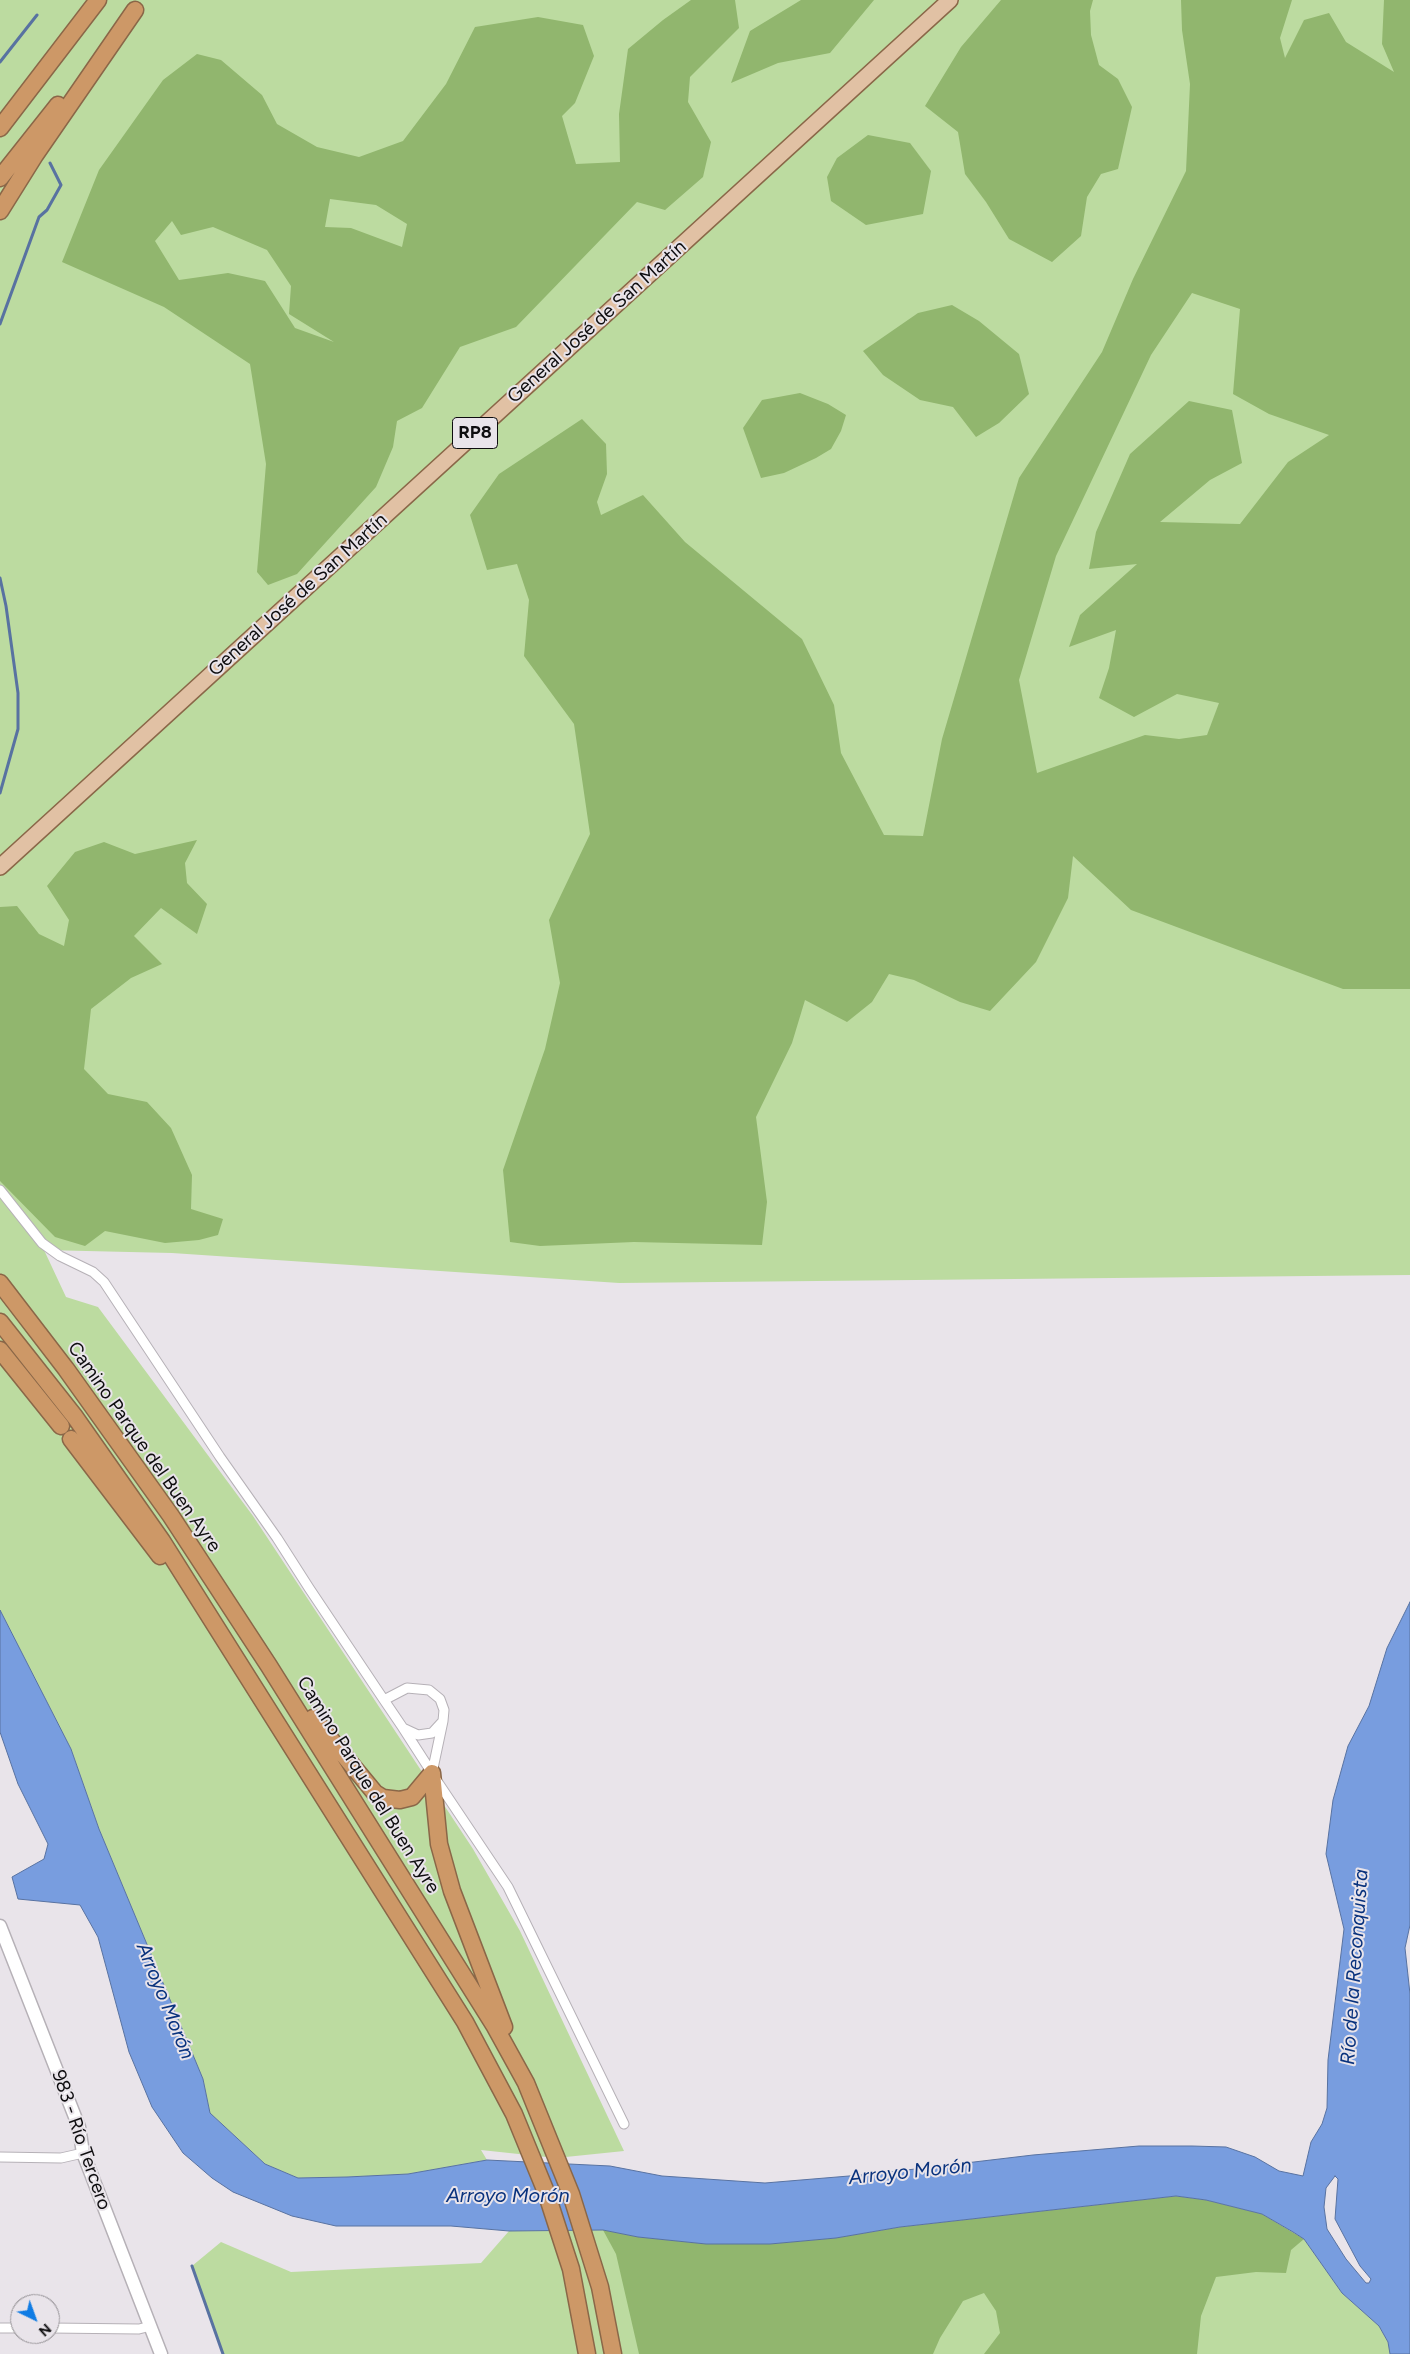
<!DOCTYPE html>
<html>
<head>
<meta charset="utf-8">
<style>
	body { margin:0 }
	#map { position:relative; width:1410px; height:2354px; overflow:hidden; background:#e9e4ea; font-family:Figtree,sans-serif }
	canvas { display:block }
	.north { position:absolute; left:10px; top:2294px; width:50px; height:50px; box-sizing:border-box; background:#e9e4ea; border:1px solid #918e92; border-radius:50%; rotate:138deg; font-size:14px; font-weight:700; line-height:20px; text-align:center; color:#0e0d0f }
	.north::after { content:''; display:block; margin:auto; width:18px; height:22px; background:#107ce4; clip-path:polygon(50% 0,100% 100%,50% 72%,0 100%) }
</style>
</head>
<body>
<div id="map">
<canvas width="1410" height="2354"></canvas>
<div class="north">N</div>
</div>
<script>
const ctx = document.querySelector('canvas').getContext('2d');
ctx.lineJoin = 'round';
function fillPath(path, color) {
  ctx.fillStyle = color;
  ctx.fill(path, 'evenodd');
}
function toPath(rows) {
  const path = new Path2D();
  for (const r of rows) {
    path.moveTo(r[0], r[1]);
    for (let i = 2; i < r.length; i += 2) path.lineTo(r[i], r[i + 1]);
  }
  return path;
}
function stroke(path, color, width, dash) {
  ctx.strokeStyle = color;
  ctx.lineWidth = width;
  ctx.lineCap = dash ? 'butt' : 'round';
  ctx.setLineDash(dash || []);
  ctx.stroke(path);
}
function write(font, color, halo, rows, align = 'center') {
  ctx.font = font + ' Figtree,sans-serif';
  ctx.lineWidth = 4;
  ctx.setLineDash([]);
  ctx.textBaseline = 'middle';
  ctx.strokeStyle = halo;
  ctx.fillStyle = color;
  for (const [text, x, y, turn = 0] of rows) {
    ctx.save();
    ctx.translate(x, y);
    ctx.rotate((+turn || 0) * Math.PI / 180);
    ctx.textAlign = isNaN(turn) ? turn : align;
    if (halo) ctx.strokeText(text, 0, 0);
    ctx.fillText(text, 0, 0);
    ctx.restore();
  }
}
fillPath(toPath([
	[0,0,1410,0,1410,1275,619,1283,172,1253,44,1250,66,1297,98,1307,253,1516,473,1849,520,1931,624,2151,556,2158,481,2150,487,2160,408,2174,347,2177,298,2178,265,2164,210,2113,203,2079,99,1829,71,1749,0,1610],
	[603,2230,1304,2239,1342,2293,1379,2326,1388,2342,1390,2354,223,2354,192,2266,221,2242,291,2272,481,2263,509,2231]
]), '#bcdba0');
fillPath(toPath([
	[691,0,735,0,739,28,690,77,688,102,711,142,703,177,665,210,637,202,516,327,460,347,422,408,397,421,393,447,376,487,297,574,268,585,257,572,266,464,250,364,164,307,62,262,99,170,163,80,197,54,221,60,262,95,277,124,317,147,359,157,403,141,446,84,475,27,538,17,583,25,594,56,575,103,562,116,576,164,620,162,619,114,628,49,663,20],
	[330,199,376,205,407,224,402,247,351,228,325,227],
	[172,221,181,235,213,227,267,250,291,286,289,314,334,342,295,328,265,281,228,273,179,280,155,241],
	[801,0,874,0,830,53,778,63,731,83,750,31],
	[1001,0,1093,0,1090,11,1091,35,1099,65,1118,79,1132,107,1118,169,1101,174,1087,197,1081,236,1052,262,1009,239,986,202,965,174,958,132,925,106,961,47],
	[1181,0,1292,0,1280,38,1285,58,1304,20,1329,13,1346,42,1394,72,1382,44,1384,0,1410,0,1410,989,1343,989,1131,910,1073,856,1068,898,1036,962,990,1011,960,1002,914,980,889,974,872,1002,847,1022,805,1000,792,1043,756,1117,767,1202,762,1245,634,1242,540,1246,510,1242,503,1170,545,1049,560,983,549,920,590,834,574,724,524,656,529,600,517,564,487,570,470,515,499,474,582,419,606,444,607,474,597,502,601,515,643,495,685,542,802,639,834,705,841,753,884,835,923,836,942,739,1019,478,1102,352,1133,279,1186,171,1190,84,1182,30],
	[1192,293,1240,309,1233,394,1269,414,1329,435,1288,462,1240,524,1160,522,1210,480,1242,463,1232,410,1189,401,1130,454,1096,532,1089,569,1137,564,1080,615,1069,647,1116,630,1109,668,1099,698,1134,717,1177,694,1219,703,1207,735,1179,739,1145,735,1037,773,1019,680,1056,556,1151,355],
	[868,135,910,143,931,171,923,214,866,225,831,201,827,177,837,158],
	[952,305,979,321,1019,354,1029,394,999,423,976,437,953,407,920,400,883,375,863,351,918,313],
	[800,393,828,404,846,415,841,431,831,449,816,458,784,473,761,478,743,428,762,400],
	[197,840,185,863,187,883,207,904,197,934,161,908,134,936,162,964,131,978,91,1009,84,1069,108,1094,147,1102,171,1128,192,1175,191,1209,223,1219,218,1235,199,1240,165,1243,105,1231,85,1246,55,1237,0,1181,0,907,17,906,39,934,64,946,69,920,47,886,75,852,104,842,135,854],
	[1176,2196,1206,2200,1262,2214,1304,2239,1291,2250,1286,2273,1256,2272,1216,2277,1201,2316,1197,2354,984,2354,1000,2333,996,2311,984,2293,963,2301,940,2338,933,2354,639,2354,616,2254,603,2230,638,2237,706,2244,770,2244,836,2238,900,2227]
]), '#91b66e');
const water = toPath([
	[1410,1602,1410,1925,1405,1948,1410,1994,1410,2354,1390,2354,1388,2342,1379,2326,1342,2293,1304,2239,1293,2232,1262,2214,1206,2200,1176,2196,900,2227,836,2238,770,2244,706,2244,638,2237,603,2230,509,2231,451,2226,336,2226,292,2216,233,2192,212,2178,183,2153,152,2107,129,2052,98,1937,80,1905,18,1899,12,1877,44,1859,48,1844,18,1784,0,1732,0,1610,71,1749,99,1829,203,2079,210,2113,265,2164,298,2178,347,2177,408,2174,487,2160,610,2166,662,2176,765,2183,873,2174,1033,2155,1139,2146,1192,2146,1226,2147,1255,2157,1279,2171,1303,2176,1311,2142,1322,2124,1327,2108,1328,2060,1344,1929,1326,1854,1333,1800,1348,1746,1369,1706,1387,1648,1410,1602],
	[1335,2176,1338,2179,1335,2219,1360,2266,1371,2279,1369,2283,1366,2283,1346,2259,1327,2229,1324,2207,1326,2188,1335,2176]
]);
fillPath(water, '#789ddf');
stroke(water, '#5872a1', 1);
stroke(toPath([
	[0,62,37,15],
	[0,324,39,217,47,210,61,185,50,163],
	[0,578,6,606,18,693,18,729,0,793],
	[192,2266,223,2354]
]), '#5872a1', 3);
const street = toPath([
	[0,1190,42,1243,60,1256,93,1272,104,1282,220,1457,277,1538,309,1588,384,1700,403,1728,418,1735,432,1733,443,1721,444,1710,440,1699,429,1690,407,1688,384,1700],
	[403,1728,432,1773,443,1721],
	[435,1778,508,1887,624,2124],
	[0,2157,61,2158,83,2153],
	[0,2328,20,2328],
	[50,2328,139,2329,151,2326]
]);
const secondary = toPath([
	[0,1926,79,2127,83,2153,161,2354]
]);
const primary = toPath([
	[0,867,950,0]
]);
const highway = toPath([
	[0,128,98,0],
	[0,178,58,105],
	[0,211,35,155,135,10],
	[0,1283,66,1369,171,1516,269,1666,494,2025,526,2083,571,2194,600,2287,613,2354],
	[0,1322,75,1417,162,1541,465,2022,514,2114,546,2192,571,2269,587,2354],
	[0,1350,61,1426],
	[71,1439,160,1556],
	[313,1718,375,1793,383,1798,400,1800,412,1797,432,1773],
	[432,1773,439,1844,452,1891,504,2027]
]);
stroke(street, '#b6b1b7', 11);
stroke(secondary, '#b6b1b7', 15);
stroke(primary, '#8a6748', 18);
stroke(highway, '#8a6748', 19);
stroke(street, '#fff', 9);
stroke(secondary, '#fff', 12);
stroke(primary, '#e1c1a4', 15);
stroke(highway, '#cd9867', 16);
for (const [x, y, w] of [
	[475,433,45]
]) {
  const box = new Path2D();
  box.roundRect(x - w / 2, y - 15.5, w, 31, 4);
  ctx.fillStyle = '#e9e4ea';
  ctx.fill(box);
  stroke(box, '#0e0d0f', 1);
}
write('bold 18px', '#0e0d0f', null, [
	["RP8",475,433]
]);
write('19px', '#0e0d0f', '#e9e4ea', [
	["General José de San Martín",597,322,-42],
	["General José de San Martín",298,595,-42],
	["Camino Parque del Buen Ayre",144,1447,55],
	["Camino Parque del Buen Ayre",368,1785,58],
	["983 - Río Tercero",81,2140,71]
]);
write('italic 20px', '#09327d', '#e9e4ea', [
	["Río de la Reconquista",1355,1967,-86],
	["Arroyo Morón",165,2001,68],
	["Arroyo Morón",910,2172,-6],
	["Arroyo Morón",508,2196]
]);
</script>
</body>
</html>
